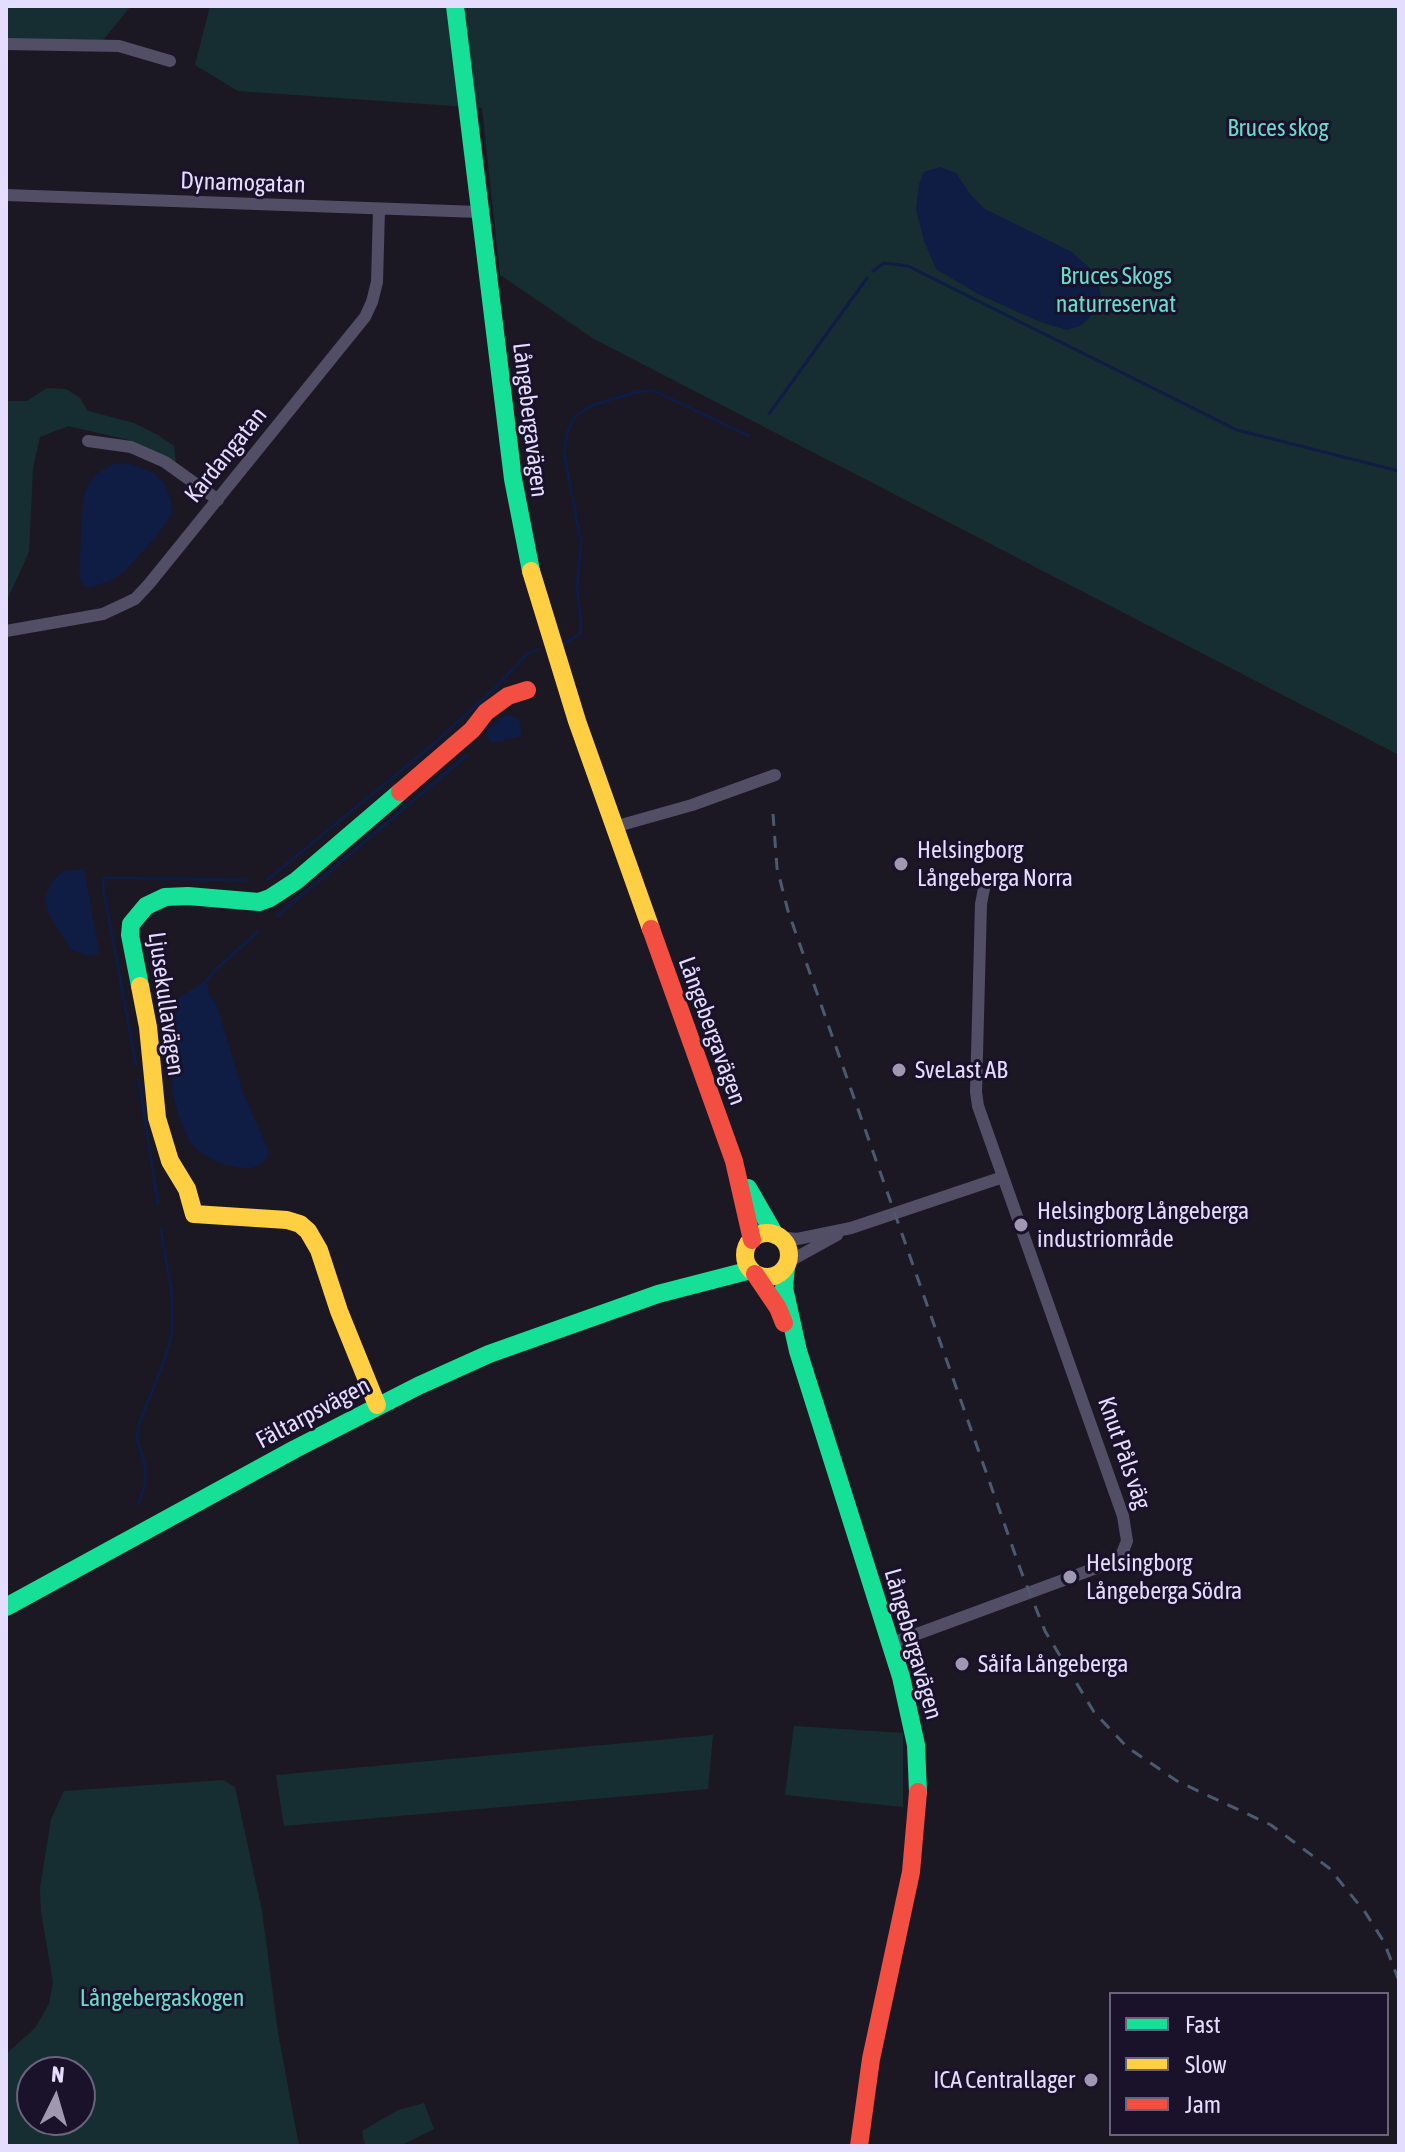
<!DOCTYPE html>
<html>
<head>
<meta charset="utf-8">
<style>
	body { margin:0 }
	#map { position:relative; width:1405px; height:2152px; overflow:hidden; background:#1b1824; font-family:"Asap Condensed",sans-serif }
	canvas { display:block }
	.frame { position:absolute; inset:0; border:8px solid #e4ddfd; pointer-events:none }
	.legend { position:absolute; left:1109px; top:1992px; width:280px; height:144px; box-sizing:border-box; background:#19122a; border:2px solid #6a637e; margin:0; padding:10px 14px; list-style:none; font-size:24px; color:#e4ddfd }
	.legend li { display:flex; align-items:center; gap:16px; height:40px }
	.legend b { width:40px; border:2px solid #6a637e }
	.north { position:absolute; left:16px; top:2056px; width:80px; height:80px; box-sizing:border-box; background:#19122a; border:2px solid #6a637e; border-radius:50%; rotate:5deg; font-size:22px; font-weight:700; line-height:32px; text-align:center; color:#e4ddfd }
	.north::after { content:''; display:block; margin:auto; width:28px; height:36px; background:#9e98b1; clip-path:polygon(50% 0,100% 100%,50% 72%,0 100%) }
</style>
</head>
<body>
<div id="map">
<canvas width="1405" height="2152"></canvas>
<div class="frame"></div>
<ul class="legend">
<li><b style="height:10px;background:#16e098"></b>Fast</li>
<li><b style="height:10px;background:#ffcf43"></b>Slow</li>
<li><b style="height:10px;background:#f24e42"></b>Jam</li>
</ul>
<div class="north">N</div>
</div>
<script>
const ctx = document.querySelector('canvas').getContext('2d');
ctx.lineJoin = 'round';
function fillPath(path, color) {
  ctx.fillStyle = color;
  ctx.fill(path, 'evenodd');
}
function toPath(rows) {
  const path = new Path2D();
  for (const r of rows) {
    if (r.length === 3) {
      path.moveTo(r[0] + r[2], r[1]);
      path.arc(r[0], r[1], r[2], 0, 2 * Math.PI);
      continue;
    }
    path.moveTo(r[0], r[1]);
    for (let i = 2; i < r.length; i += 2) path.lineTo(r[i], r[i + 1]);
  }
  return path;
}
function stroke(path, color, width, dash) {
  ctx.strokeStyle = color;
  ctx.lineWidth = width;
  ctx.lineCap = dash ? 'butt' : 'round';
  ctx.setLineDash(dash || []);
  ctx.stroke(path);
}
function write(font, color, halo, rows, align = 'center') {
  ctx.font = font + ' "Asap Condensed",sans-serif';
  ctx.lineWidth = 6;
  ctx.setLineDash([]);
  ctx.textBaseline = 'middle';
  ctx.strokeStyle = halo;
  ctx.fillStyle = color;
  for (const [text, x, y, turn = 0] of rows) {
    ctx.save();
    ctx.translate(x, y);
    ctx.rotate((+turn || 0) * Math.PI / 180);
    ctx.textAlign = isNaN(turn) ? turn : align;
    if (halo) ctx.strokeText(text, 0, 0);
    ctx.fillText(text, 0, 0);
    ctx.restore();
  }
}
fillPath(toPath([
	[6,6,131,6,103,40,6,39],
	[210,6,1399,6,1399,755,594,339,500,275,482,108,238,91,195,65],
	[47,388,66,389,80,398,88,411,134,423,158,435,174,446,176,463,129,440,68,426,40,437,33,468,29,552,8,598,6,598,6,401,27,401],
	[794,1726,903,1733,903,1807,785,1795],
	[713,1735,708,1789,284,1826,276,1775],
	[223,1780,235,1787,262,1911,278,2033,299,2146,6,2146,6,2054,35,2028,49,2004,53,1982,41,1912,40,1888,51,1819,64,1791],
	[32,2072,80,2072,80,2120,32,2120],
	[424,2103,434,2129,400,2146,365,2146,362,2131,398,2110]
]), '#162e32');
fillPath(toPath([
	[940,167,956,173,971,195,985,209,1072,252,1095,273,1101,295,1096,311,1082,325,1067,330,1040,322,978,294,936,269,924,241,916,210,919,184,924,172],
	[126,463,155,473,166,486,172,505,171,516,156,537,124,572,112,580,90,588,82,584,79,575,83,500,87,487,96,474,113,464],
	[506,714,519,719,522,736,491,743,486,735,489,728],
	[84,869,99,951,98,954,90,956,71,950,48,913,45,897,53,880,64,871],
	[203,982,208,984,209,994,216,1003,243,1092,269,1152,265,1161,253,1168,241,1168,219,1163,201,1153,189,1141,178,1114,172,1089,177,999]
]), '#0f1c44');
stroke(toPath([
	[873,271,884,263,908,266,1237,430,1399,471],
	[769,414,867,278],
	[565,643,580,634,581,623,577,589,581,542,564,454,567,433,575,416,593,405,633,393,652,390,749,436],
	[267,880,430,747,494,689,526,655,539,649],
	[277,916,466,756],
	[205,983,216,969,258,932],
	[136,1064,103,887,104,878,246,880],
	[139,1080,158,1204],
	[138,1504,145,1485,145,1466,137,1439,139,1424,164,1362,172,1333,172,1295,161,1230]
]), '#0f1c44', 3);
stroke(toPath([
	[6,44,119,46,170,61],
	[6,195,479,212],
	[88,441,131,447,165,462,218,500],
	[6,631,103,614,135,599,149,584,365,317,372,302,377,282,379,210],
	[614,827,692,805,775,775],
	[780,1237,797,1239,851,1228,1003,1177],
	[788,1262,837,1235],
	[890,1644,1115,1561,1121,1556,1127,1541,1123,1516,978,1106,976,1092,981,904,985,883]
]), '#514e65', 12);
stroke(toPath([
	[455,6,513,479,531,571],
	[140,986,130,935,131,924,146,906,165,897,188,896,259,902,270,898,296,881,400,792],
	[748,1188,775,1235],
	[786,1267,784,1288,798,1351,901,1677,916,1745,918,1792],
	[6,1607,295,1449,418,1386,489,1354,658,1294,751,1270]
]), '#16e098', 18);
stroke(toPath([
	[531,571,577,721,651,929],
	[140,986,148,1027,157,1118,170,1161,187,1189,194,1214,287,1220,300,1224,308,1231,319,1250,339,1311,377,1405],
	[767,1255,22]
]), '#ffcf43', 18);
stroke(toPath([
	[400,792,472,730,486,712,508,696,527,690],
	[651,929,734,1161,752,1240],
	[755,1274,778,1308,784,1323],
	[859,2146,871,2059,911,1872,918,1792]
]), '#f24e42', 18);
stroke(toPath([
	[773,814,777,868,788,911,1021,1571,1045,1631,1094,1712,1127,1747,1177,1781,1271,1825,1329,1868,1365,1912,1384,1942,1399,1981]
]), '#4b5a6e', 3, [12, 10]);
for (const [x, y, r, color] of [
	[901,864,8,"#9e98b1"],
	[899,1070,8,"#9e98b1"],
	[1021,1225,8,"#9e98b1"],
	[1070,1577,8,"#9e98b1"],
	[962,1664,8,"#9e98b1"],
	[1091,2080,8,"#9e98b1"]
]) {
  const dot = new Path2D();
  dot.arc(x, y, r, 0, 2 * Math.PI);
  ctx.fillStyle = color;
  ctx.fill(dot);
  stroke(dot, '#19122a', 3);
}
write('24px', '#6adccc', '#19122a', [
	["Bruces skog",1278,128],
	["Bruces Skogs",1116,276],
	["naturreservat",1116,304],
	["Långebergaskogen",162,1998]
]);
write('24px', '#e4ddfd', '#19122a', [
	["Dynamogatan",243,183,2],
	["Långebergavägen",530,420,83],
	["Kardangatan",226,455,-51],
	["Ljusekullavägen",166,1004,82],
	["Långebergavägen",712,1031,70],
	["Fältarpsvägen",313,1413,-28],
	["Knut Påls väg",1124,1453,71],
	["Långebergavägen",913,1644,74]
]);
write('24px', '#e4ddfd', '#19122a', [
	["Helsingborg",917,850],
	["Långeberga Norra",917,878],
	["SveLast AB",915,1070],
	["Helsingborg Långeberga",1037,1211],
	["industriområde",1037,1239],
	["Helsingborg",1086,1563],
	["Långeberga Södra",1086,1591],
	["Såifa Långeberga",978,1664],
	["ICA Centrallager",1075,2080,"right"]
], 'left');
</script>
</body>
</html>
